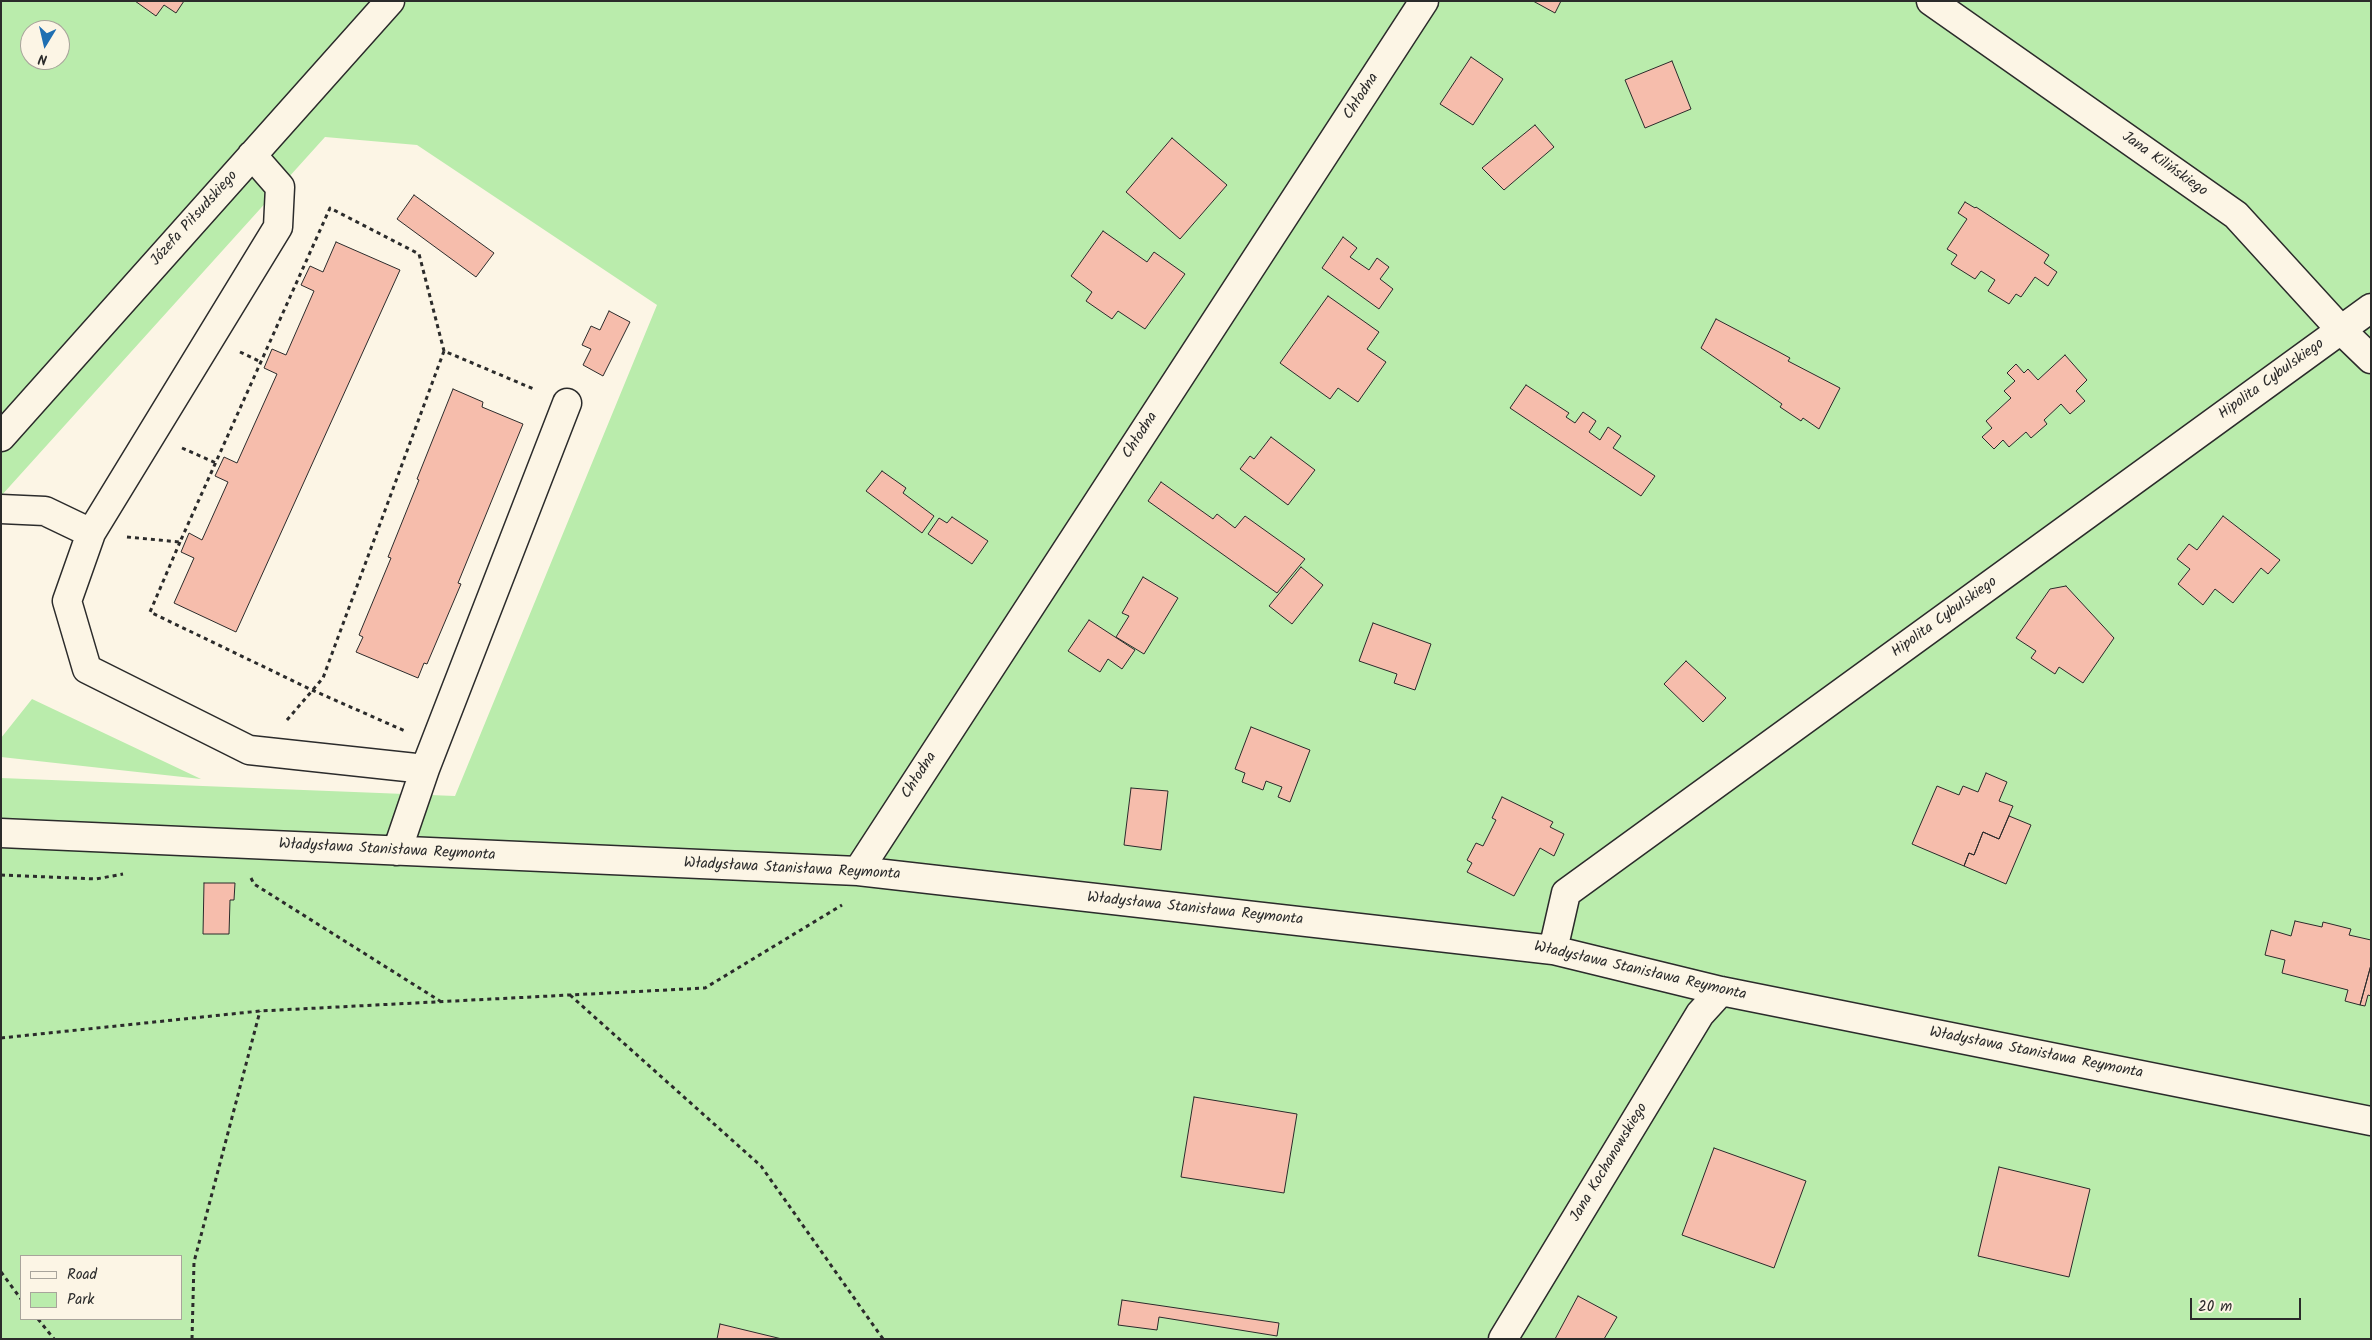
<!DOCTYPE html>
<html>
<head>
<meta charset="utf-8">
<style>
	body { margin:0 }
	#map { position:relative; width:2372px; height:1340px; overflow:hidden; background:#fcf5e5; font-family:Kalam,sans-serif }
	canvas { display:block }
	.frame { position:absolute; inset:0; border:2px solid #2b2b2b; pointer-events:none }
	.legend { position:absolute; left:20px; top:1255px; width:162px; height:65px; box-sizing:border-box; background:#fcf5e5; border:1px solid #a8a49b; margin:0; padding:6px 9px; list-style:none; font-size:15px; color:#2b2b2b }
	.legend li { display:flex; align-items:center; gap:10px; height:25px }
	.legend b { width:25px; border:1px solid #a8a49b }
	.north { position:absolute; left:20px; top:20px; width:50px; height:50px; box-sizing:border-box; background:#fcf5e5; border:1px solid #a8a49b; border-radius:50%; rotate:189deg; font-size:14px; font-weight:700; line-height:20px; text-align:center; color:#2b2b2b }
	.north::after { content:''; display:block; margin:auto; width:18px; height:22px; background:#1f6fb2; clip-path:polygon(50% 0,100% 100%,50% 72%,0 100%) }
	.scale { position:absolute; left:2190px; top:1298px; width:111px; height:22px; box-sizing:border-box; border:2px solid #2b2b2b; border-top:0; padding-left:6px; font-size:15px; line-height:18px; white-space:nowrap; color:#2b2b2b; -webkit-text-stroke:4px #fcf5e5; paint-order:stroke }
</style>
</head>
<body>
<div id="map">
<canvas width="2372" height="1340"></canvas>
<div class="frame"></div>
<ul class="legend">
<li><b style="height:6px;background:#fcf5e5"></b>Road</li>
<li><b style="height:14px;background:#baecac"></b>Park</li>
</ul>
<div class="north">N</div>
<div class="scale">20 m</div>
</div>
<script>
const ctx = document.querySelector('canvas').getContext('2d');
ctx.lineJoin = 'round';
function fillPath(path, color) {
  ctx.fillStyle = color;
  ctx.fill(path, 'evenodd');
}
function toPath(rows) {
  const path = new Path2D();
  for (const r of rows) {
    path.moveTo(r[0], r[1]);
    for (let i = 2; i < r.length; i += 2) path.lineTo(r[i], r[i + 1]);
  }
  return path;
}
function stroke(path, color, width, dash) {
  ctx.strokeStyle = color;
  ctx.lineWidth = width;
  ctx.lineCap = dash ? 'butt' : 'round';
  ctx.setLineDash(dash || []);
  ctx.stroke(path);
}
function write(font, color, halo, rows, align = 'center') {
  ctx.font = font + ' Kalam,sans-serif';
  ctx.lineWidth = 4;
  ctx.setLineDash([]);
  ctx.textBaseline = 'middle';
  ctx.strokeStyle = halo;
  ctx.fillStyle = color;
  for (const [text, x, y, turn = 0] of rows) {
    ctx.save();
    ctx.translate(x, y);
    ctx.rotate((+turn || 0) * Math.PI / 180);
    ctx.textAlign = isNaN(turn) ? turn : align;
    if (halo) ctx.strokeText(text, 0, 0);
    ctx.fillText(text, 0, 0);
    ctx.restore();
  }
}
fillPath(toPath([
	[1,1,2371,1,2371,1339,1,1339,1,778,455,796,657,305,417,145,325,137,1,496],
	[30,30,60,30,60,60,30,60],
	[21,1256,181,1256,181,1319,21,1319],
	[32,699,201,779,1,757,1,738]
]), '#baecac');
const building = toPath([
	[135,1,184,1,176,13,164,5,156,16,135,1],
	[1533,1,1561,1,1555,13,1533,1],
	[1471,57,1503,79,1473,125,1440,104,1471,57],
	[1672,61,1691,109,1645,128,1625,80,1672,61],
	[1535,125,1554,147,1504,190,1482,168,1535,125],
	[1172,138,1227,185,1180,239,1126,192,1172,138],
	[414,195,494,253,476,277,397,219,414,195],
	[1965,202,1975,208,1976,207,2049,255,2044,263,2057,272,2048,286,2035,277,2021,297,2016,294,2009,304,1988,291,1995,280,1981,271,1975,279,1951,264,1957,255,1947,249,1967,219,1958,213,1965,202],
	[1103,231,1147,262,1154,252,1185,274,1145,329,1118,311,1112,319,1086,301,1092,292,1071,276,1103,231],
	[1343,237,1357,248,1350,257,1369,270,1377,258,1389,267,1380,279,1393,289,1379,309,1322,268,1343,237],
	[336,242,400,270,236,632,174,603,194,558,181,552,189,533,202,540,228,482,215,476,224,457,237,463,277,374,264,368,272,349,286,355,314,291,301,285,310,266,323,272,336,242],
	[1328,296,1379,332,1367,349,1386,362,1358,402,1338,388,1330,399,1280,363,1328,296],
	[609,311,630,322,603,376,583,365,591,349,582,345,591,326,600,330,609,311],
	[1716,319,1779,352,1790,358,1788,361,1840,388,1819,429,1803,418,1801,421,1780,407,1782,404,1701,348,1716,319],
	[2065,355,2087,380,2076,391,2085,401,2070,414,2061,404,2044,420,2047,424,2031,438,2026,432,2009,447,2003,440,1994,449,1982,437,1992,428,1986,421,2011,398,2004,391,2015,381,2007,373,2016,364,2024,373,2028,369,2038,380,2065,355],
	[1526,385,1569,413,1566,417,1575,423,1583,412,1596,421,1589,432,1600,440,1608,427,1621,436,1613,448,1655,476,1641,496,1510,408,1526,385],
	[453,389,483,402,482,407,523,424,458,583,461,584,427,664,424,663,418,678,356,652,363,637,359,635,391,558,388,557,419,480,417,479,453,389],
	[1271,437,1315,470,1288,505,1240,469,1250,456,1254,459,1271,437],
	[882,471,906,488,903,493,934,516,922,533,866,491,882,471],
	[1161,482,1213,519,1217,514,1235,528,1245,516,1305,559,1277,593,1148,501,1161,482],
	[2223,516,2280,560,2268,574,2261,568,2233,603,2215,589,2203,605,2178,584,2190,569,2177,559,2189,544,2197,550,2223,516],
	[952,517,988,541,972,564,928,534,939,518,947,523,952,517],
	[1301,567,1323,585,1292,624,1269,606,1301,567],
	[1143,577,1178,598,1144,654,1116,637,1129,616,1122,613,1143,577],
	[2066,586,2114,638,2083,683,2059,667,2055,674,2031,658,2036,651,2016,638,2050,589,2066,586],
	[1089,620,1135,650,1122,669,1108,659,1100,672,1068,651,1089,620],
	[1373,623,1431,644,1415,690,1394,683,1397,674,1359,661,1373,623],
	[1686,661,1726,698,1703,722,1664,684,1686,661],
	[1251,727,1310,750,1290,802,1278,797,1282,787,1266,781,1263,790,1242,782,1245,773,1235,769,1251,727],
	[1986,773,2007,782,1999,801,2013,806,1999,839,1983,832,1974,855,1969,853,1964,866,1912,844,1937,786,1959,795,1963,786,1978,792,1986,773],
	[1131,788,1168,791,1161,850,1124,845,1131,788],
	[1502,797,1553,822,1550,827,1564,834,1554,856,1540,848,1514,896,1467,872,1472,863,1467,860,1476,843,1483,846,1496,820,1492,818,1502,797],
	[2009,816,2031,825,2006,884,1964,866,1969,853,1974,855,1983,832,1999,839,2009,816],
	[204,883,235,883,234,900,230,900,229,934,203,934,204,883],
	[2295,921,2322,927,2323,922,2351,929,2349,935,2371,940,2371,965,2360,1005,2345,1001,2348,990,2282,973,2285,960,2265,955,2271,930,2291,936,2295,921],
	[2371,965,2371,996,2368,995,2365,1006,2360,1005,2371,965],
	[1194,1097,1297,1114,1284,1193,1181,1177,1194,1097],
	[1714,1148,1806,1181,1774,1268,1682,1235,1714,1148],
	[1999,1167,2090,1189,2069,1277,1978,1256,1999,1167],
	[1578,1296,1617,1317,1604,1339,1555,1339,1578,1296],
	[1122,1300,1279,1323,1277,1336,1159,1317,1157,1330,1118,1325,1122,1300],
	[720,1324,782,1339,717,1339,720,1324]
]);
fillPath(building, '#f6bdac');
stroke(building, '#2b2b2b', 1);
const minor = toPath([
	[1931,1,2236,215,2341,330,2371,359],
	[1,437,390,1],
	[1,509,45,511,91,533,67,601,87,669,249,750,425,769],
	[91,533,278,227,280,187,252,155],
	[1,833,858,871,1553,950,1721,991,2371,1121],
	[397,851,425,769,567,403],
	[858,871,1424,1],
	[1553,950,1566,893,2371,308],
	[1503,1339,1700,1014,1721,991]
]);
stroke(minor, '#2b2b2b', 31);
stroke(toPath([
	[240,352,261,362],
	[182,448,216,463],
	[127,537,180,542,330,208,419,254,444,351],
	[180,542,150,612,312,690,405,731],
	[287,720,323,678,444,351,536,390],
	[1,875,96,879,123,874],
	[251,878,254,884,440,1001],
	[570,995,761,1166,883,1339],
	[1,1038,260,1011,705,988,842,905],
	[1,1272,21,1299],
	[38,1319,54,1339],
	[192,1339,194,1262,260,1011]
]), '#2b2b2b', 3, [4, 4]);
stroke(minor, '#fcf5e5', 28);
write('15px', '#2b2b2b', '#fcf5e5', [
	["Chłodna",1362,97,-57],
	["Jana Kilińskiego",2164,165,35],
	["Józefa Piłsudskiego",195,219,-48],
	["Hipolita Cybulskiego",2272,380,-36],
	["Chłodna",1141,436,-57],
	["Hipolita Cybulskiego",1945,618,-36],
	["Chłodna",920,776,-57],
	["Władysława Stanisława Reymonta",387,851,3],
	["Władysława Stanisława Reymonta",792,870,3],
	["Władysława Stanisława Reymonta",1195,910,6],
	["Władysława Stanisława Reymonta",1640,972,13],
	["Władysława Stanisława Reymonta",2036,1054,11],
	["Jana Kochanowskiego",1610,1163,-59]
]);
</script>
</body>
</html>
